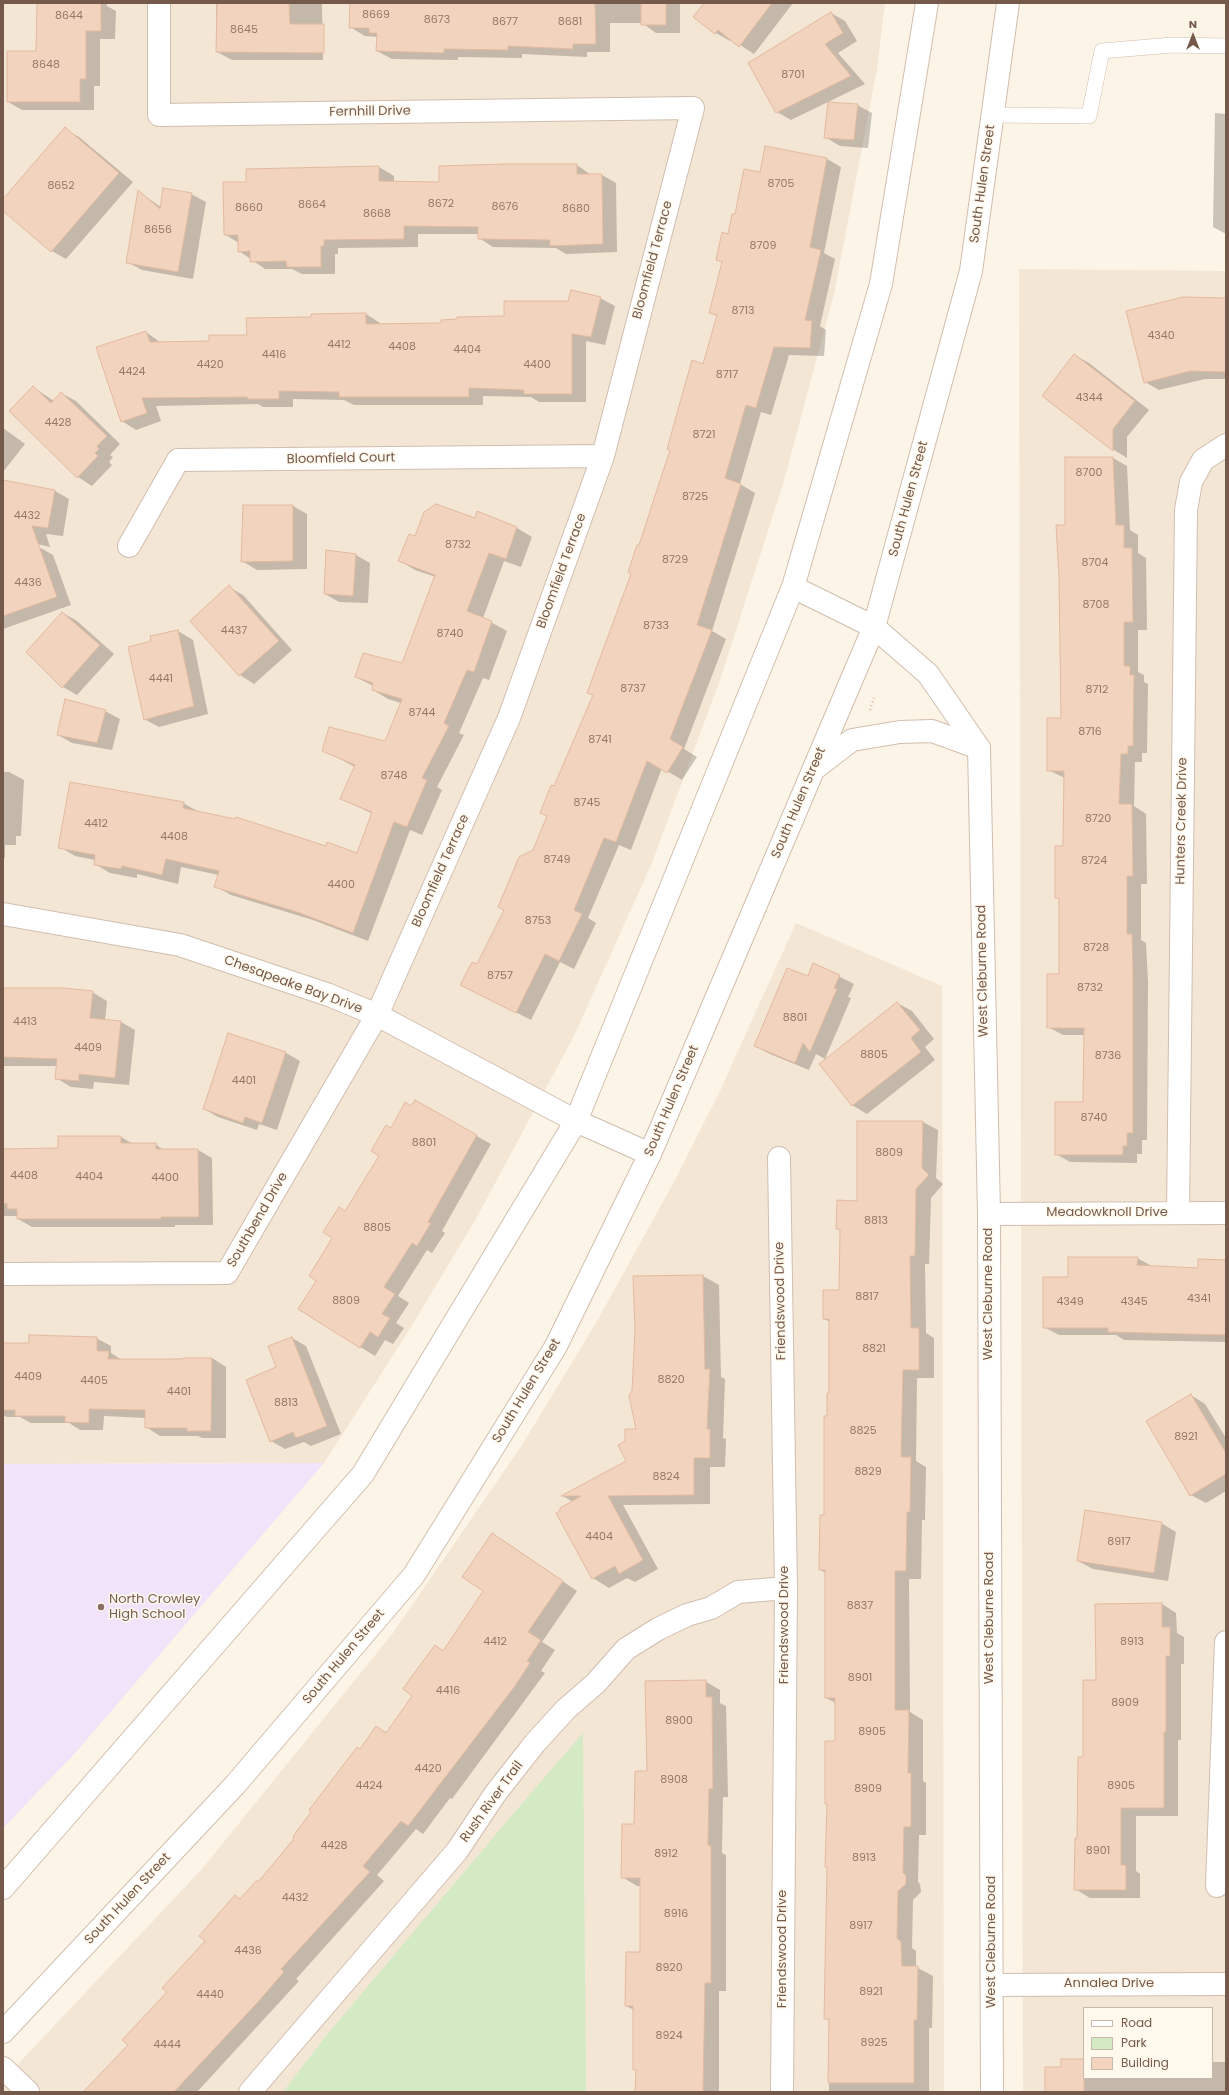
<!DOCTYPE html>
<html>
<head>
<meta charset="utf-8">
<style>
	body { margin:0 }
	#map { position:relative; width:1229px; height:2095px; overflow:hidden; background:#fcf4e6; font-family:Poppins,sans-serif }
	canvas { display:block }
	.frame { position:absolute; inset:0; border:4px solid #755a4b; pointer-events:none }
	.legend { position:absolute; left:1083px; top:2007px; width:130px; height:72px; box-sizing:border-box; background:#fff8ec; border:1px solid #c8b9ac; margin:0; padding:5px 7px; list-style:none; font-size:12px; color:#755a4b }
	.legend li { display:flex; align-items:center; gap:8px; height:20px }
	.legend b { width:20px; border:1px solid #c8b9ac }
	.north { position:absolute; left:1173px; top:16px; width:40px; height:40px; -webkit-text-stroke:3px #fff8ec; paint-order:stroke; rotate:0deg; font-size:11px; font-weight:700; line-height:16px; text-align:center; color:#755a4b }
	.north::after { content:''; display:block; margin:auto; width:14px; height:18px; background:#755a4b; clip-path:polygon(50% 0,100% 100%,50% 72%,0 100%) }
</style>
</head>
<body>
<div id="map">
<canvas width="1229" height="2095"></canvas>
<div class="frame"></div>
<ul class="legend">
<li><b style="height:5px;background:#fff"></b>Road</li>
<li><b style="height:11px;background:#d3eac4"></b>Park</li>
<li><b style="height:11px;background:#f1d3be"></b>Building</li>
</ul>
<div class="north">N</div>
</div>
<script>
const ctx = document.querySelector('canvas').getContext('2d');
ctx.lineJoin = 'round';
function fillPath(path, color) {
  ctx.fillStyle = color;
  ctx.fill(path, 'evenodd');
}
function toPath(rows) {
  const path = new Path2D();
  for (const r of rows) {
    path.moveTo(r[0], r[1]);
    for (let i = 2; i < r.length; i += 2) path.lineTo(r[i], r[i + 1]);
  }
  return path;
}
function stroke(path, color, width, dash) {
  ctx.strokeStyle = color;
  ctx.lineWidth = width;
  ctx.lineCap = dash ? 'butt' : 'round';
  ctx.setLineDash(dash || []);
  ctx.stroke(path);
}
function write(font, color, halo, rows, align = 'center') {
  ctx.font = font + ' Poppins,sans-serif';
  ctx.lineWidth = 3;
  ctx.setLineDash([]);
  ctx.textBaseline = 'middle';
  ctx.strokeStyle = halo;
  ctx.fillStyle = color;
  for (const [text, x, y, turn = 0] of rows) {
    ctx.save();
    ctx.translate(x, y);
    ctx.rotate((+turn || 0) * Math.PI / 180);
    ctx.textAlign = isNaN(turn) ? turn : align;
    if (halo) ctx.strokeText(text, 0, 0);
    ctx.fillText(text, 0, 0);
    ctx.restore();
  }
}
fillPath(toPath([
	[3,3,885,3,877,69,834,294,783,484,720,680,651,865,574,1036,477,1217,408,1332,324,1463,3,1464],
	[1019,269,1226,271,1226,2092,1023,2092],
	[1084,2008,1212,2008,1212,2078,1084,2078],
	[796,923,942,986,944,2092,3,2092,3,2080,202,1869,393,1633,522,1445,596,1323,675,1180,720,1091]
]), '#f4e6d5');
fillPath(toPath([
	[324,1463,77,1751,3,1828,3,1464]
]), '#f1e3f9');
fillPath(toPath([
	[583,1733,586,2092,283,2092,325,2037,513,1814]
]), '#d3eac4');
fillPath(toPath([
	[38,3,107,3,107,6,116,11,115,39,100,39,100,86,94,86,94,110,22,110,8,102,37,52],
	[216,3,322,3,323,60,232,60,217,52],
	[351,3,680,3,680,33,656,33,642,23,610,23,610,52,587,52,587,57,522,54,522,58,458,57,458,60,392,59,377,51,378,37,365,36,350,27],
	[706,3,793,3,754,54,731,39,730,41,716,33],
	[831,13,845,21,857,41,838,53,865,84,791,120,777,112],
	[857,105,872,113,868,148,840,146,825,137],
	[1215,113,1226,114,1226,234,1213,227],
	[65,129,79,137,133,182,66,259,52,251,3,210,3,200],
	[827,159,841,167,824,253,835,259,820,326,826,330,824,356,789,355,771,415,761,412,740,484,755,493,712,631,726,639,684,749,697,757,682,780,662,768,631,850,619,845,588,918,596,923,574,969,560,962,531,1020,462,985,477,966,534,850,548,816,541,813,554,788,594,695,640,546,704,365,718,317,710,312,723,263,717,260,736,216,760,173],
	[577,165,591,175,602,175,616,183,617,252,566,254,556,248,493,247,479,238,479,234,418,234,418,247,338,248,338,254,335,254,335,274,302,274,292,269,265,269,239,251,239,243,224,234,247,183,286,168,379,167,394,176,394,182,440,183],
	[139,192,161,207,191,194,206,202,193,279,142,270,127,262],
	[600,298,615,306,605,345,586,341,586,402,539,402,531,397,483,396,483,405,354,405,344,400,293,399,293,407,263,407,258,404,156,406,161,421,136,430,122,421,146,332,161,343,210,342,248,336,312,318,366,314,380,323,380,325,442,324,505,317,569,302],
	[1226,299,1226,379,1205,379,1159,390,1145,382],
	[1074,355,1089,363,1149,410,1127,437,1127,458,1114,450,1043,395],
	[33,387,54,401,61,393,76,401,120,444,110,455,113,457,109,462,112,465,92,486,78,477,10,410],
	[3,428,25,444,3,472],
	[1113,458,1127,466,1130,530,1138,535,1138,553,1146,558,1147,630,1138,630,1138,672,1144,675,1144,682,1148,684,1147,753,1142,753,1142,762,1135,762,1134,806,1146,814,1147,884,1141,884,1141,940,1146,943,1148,982,1147,1140,1142,1140,1142,1154,1137,1154,1137,1163,1070,1162,1056,1154,1084,1103,1085,1035,1063,1035,1048,1027,1060,975,1060,899,1056,897,1064,847,1065,778,1048,770,1062,719,1066,526],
	[3,481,55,491,69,499,63,536,46,534,50,547,3,536],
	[293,506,307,514,307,569,257,570,242,561],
	[478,513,517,528,532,537,521,567,504,561,483,618,507,631,489,680,483,678,459,733,464,735,437,787,442,790,422,835,410,830,368,941,313,920,231,895,215,886,219,875,181,867,178,884,137,874,137,878,110,873,95,864,95,860,75,856,60,847,183,803,199,812,357,854,373,814,342,799,355,767,323,750,385,742,401,703,388,699,373,690,373,686,356,677,403,664,436,577,415,570,400,561,416,537,475,519],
	[39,547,53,555,71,605,3,629,3,559],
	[356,555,370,563,368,603,339,602,325,594],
	[229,587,243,595,292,650,254,684,240,675,191,621],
	[63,613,77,621,114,654,77,695,63,687],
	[178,631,193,640,208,714,159,727,144,719,153,641],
	[105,711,120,719,112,750,72,743,58,735],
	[3,772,9,772,24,780,21,836,16,836,16,845,5,845,5,858,3,858],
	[814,964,854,984,848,997,851,998,825,1059,816,1054,809,1070,770,1054,755,1046,808,977],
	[3,988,92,992,107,1001,105,1020,121,1022,135,1030,129,1085,94,1082,93,1089,71,1087,56,1078,58,1066,3,1066],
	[897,1003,912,1011,934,1039,925,1047,935,1060,867,1114,852,1105],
	[229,1034,286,1053,300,1061,277,1130,259,1124,257,1130,218,1117,204,1109],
	[415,1102,491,1144,442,1231,445,1233,432,1253,427,1250,398,1296,409,1303,396,1323,404,1328,393,1344,385,1340,375,1356,299,1309,317,1280,345,1212,380,1156,392,1129],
	[923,1122,938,1130,936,1178,943,1184,931,1198,929,1264,925,1264,926,1333,934,1338,934,1378,917,1378,916,1461,926,1467,925,1520,922,1520,921,1579,909,1579,910,1712,923,1720,923,1781,926,1783,926,1835,919,1835,918,1882,920,1884,921,1892,913,1900,912,1948,916,1951,916,1967,933,1976,932,2028,929,2028,929,2091,829,2092,830,2021,825,2018,828,1868,826,1866,828,1805,826,1804,836,1742,836,1703,826,1698,826,1573,820,1570,825,1516,830,1394,830,1322,824,1319,840,1291,841,1230,837,1228],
	[121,1137,133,1144,155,1144,164,1150,198,1150,212,1158,213,1225,175,1225,175,1227,32,1227,18,1219,18,1216,3,1216,3,1150,59,1149],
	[1137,1258,1152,1266,1198,1269,1226,1260,1226,1342,1124,1340,1116,1335,1059,1335,1044,1327,1069,1278],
	[703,1276,719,1285,721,1377,725,1379,723,1438,726,1439,725,1467,710,1467,710,1504,623,1505,658,1569,635,1582,627,1578,609,1588,593,1578,573,1502,563,1496,627,1462,626,1441,637,1430],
	[96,1338,111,1346,111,1353,122,1360,212,1358,226,1367,226,1438,202,1438,198,1436,160,1436,146,1427,146,1418,104,1416,103,1430,80,1430,69,1423,31,1423,20,1417,7,1417,3,1415,3,1344,30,1344],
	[292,1338,306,1346,341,1434,311,1446,304,1442,285,1449,271,1441,278,1368],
	[1191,1395,1205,1404,1226,1438,1226,1491,1206,1503,1191,1495],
	[1161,1523,1176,1532,1168,1581,1093,1569,1078,1561],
	[507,1543,577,1591,542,1642,555,1650,541,1671,545,1673,452,1799,450,1798,423,1834,416,1829,377,1875,384,1881,296,1979,299,1981,197,2092,85,2092,129,2045,207,1941,294,1841,377,1727,387,1733,414,1696,435,1646,444,1651,484,1591],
	[1162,1604,1176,1613,1177,1633,1184,1637,1184,1664,1181,1664,1181,1740,1178,1740,1178,1816,1136,1816,1136,1871,1140,1874,1140,1898,1090,1898,1075,1889,1084,1758,1097,1681],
	[705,1681,720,1690,720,1703,726,1706,728,1797,723,1797,722,1853,726,1855,726,1991,719,1991,719,2092,636,2092,637,2071,634,2069,634,2010,626,2006,641,1953,641,1886,637,1886,622,1877,648,1772],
	[1084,2060,1084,2078,1212,2078,1212,2062,1226,2062,1226,2092,1046,2092,1062,2068]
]), '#0003');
const building = toPath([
	[37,3,101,3,101,31,86,31,86,79,80,79,80,102,7,102,7,51,36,51,37,3],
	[217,3,289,3,290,24,324,24,324,53,216,52,217,3],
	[350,3,595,3,596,44,573,44,573,49,508,46,508,50,444,49,444,53,376,51,377,33,369,33,369,28,349,28,350,3],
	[641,3,666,3,666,25,641,25,641,3],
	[704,3,772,3,739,47,718,30,715,34,693,17,704,3],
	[831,12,843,33,825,44,851,76,776,113,748,63,831,12],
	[828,102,858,104,854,140,824,138,828,102],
	[65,127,119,173,51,252,3,211,3,199,65,127],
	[765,146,827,158,810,247,821,250,805,320,812,321,810,348,774,347,756,408,746,405,725,478,741,484,697,625,712,630,670,739,683,747,667,773,647,761,616,842,604,838,574,910,582,914,559,961,545,954,516,1013,460,985,472,962,477,964,504,910,498,907,519,857,533,850,547,816,540,813,551,785,554,786,593,695,587,693,631,574,628,572,637,545,639,545,670,450,667,449,692,360,703,364,717,315,709,313,722,262,716,260,722,232,728,234,732,214,735,214,744,169,760,172,765,146],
	[503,164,577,164,577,174,602,174,603,244,550,246,550,240,478,239,478,227,404,226,404,239,324,240,324,246,321,246,321,267,287,267,286,261,250,262,250,251,238,252,238,235,224,235,223,182,246,182,246,169,379,166,379,181,439,182,439,166,503,164],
	[163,188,192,193,178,272,126,263,138,190,160,209,163,188],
	[571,290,601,297,591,337,572,334,572,394,524,394,524,390,469,388,469,397,339,397,339,392,279,391,279,399,248,399,247,397,142,398,147,413,121,422,96,347,146,331,150,342,209,341,209,335,247,335,246,318,311,317,311,314,366,313,366,324,441,323,441,320,457,319,457,317,504,316,504,301,568,301,571,290],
	[1183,297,1226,298,1226,372,1190,371,1144,383,1126,311,1183,297],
	[1074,354,1135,401,1113,429,1113,451,1042,396,1074,354],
	[33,386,51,403,61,392,107,436,97,446,99,449,95,453,98,456,77,478,9,411,33,386],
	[1065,457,1113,457,1116,525,1124,525,1124,548,1132,548,1133,622,1124,622,1124,666,1130,666,1130,675,1134,675,1133,746,1128,746,1128,754,1121,754,1119,804,1132,804,1133,876,1127,876,1127,934,1132,934,1133,973,1133,1133,1127,1133,1127,1146,1123,1146,1123,1155,1055,1155,1055,1102,1083,1102,1084,1028,1047,1028,1047,974,1059,974,1059,898,1055,898,1055,846,1063,846,1064,771,1047,771,1047,718,1061,718,1059,577,1056,525,1065,525,1065,457],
	[3,480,55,490,48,528,32,526,57,597,3,616,3,480],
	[436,504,475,518,477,511,517,527,506,559,489,553,467,611,492,621,474,672,467,670,444,723,449,726,422,778,427,780,407,827,394,822,353,933,297,912,214,887,219,871,166,859,162,875,122,866,121,869,94,865,95,855,58,848,70,782,184,802,183,808,235,819,236,817,326,846,327,842,357,853,372,812,340,799,355,765,322,751,329,727,385,741,402,699,372,690,373,683,355,677,363,653,402,663,435,575,398,561,409,534,415,536,424,512,436,504],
	[243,505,293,505,293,561,241,562,243,505],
	[326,550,356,554,353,596,324,594,326,550],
	[229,585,279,641,239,676,190,621,229,585],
	[62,612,100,645,62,688,26,652,62,612],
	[178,630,194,706,144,720,128,647,151,641,150,636,178,630],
	[65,699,106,710,97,743,57,735,65,699],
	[813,963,840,975,834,988,837,989,810,1052,803,1043,795,1063,754,1046,787,968,808,976,813,963],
	[3,988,64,988,93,991,90,1018,121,1021,115,1078,79,1074,79,1081,55,1079,57,1059,3,1057,3,988],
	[897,1002,920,1030,911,1038,921,1052,852,1106,819,1064,897,1002],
	[228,1033,286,1052,262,1123,245,1117,243,1123,203,1109,228,1033],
	[415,1100,477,1135,428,1222,431,1223,417,1246,412,1243,384,1287,395,1294,382,1314,390,1318,378,1337,370,1332,360,1348,298,1309,316,1281,309,1276,332,1238,323,1232,339,1207,345,1211,379,1156,371,1151,386,1125,391,1128,405,1102,411,1106,415,1100],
	[857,1121,923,1121,922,1168,929,1175,916,1189,915,1256,910,1256,911,1328,919,1328,919,1370,903,1370,901,1457,911,1457,910,1512,907,1512,906,1571,895,1571,895,1710,909,1710,908,1773,911,1773,911,1827,904,1827,903,1873,906,1875,906,1884,898,1891,897,1938,901,1942,902,1966,918,1966,917,2020,914,2020,914,2083,828,2083,829,2019,824,2019,827,1867,825,1867,827,1804,825,1804,825,1741,835,1741,835,1698,825,1698,825,1570,819,1570,820,1515,824,1515,824,1416,827,1416,827,1393,829,1393,829,1319,823,1319,823,1290,839,1290,840,1229,836,1229,837,1200,857,1201,857,1121],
	[58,1136,121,1136,121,1143,156,1143,156,1149,198,1149,199,1217,161,1217,161,1219,17,1219,17,1209,7,1209,7,1203,3,1204,3,1149,58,1148,58,1136],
	[1068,1257,1138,1257,1137,1265,1198,1268,1198,1259,1226,1260,1226,1335,1108,1332,1108,1328,1043,1328,1043,1277,1068,1277,1068,1257],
	[703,1275,705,1369,710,1369,707,1429,710,1429,710,1458,694,1458,694,1495,608,1496,643,1560,619,1574,615,1566,592,1579,556,1513,560,1511,560,1508,581,1496,561,1496,626,1461,618,1445,625,1441,625,1429,636,1429,629,1396,632,1391,635,1330,633,1276,703,1275],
	[29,1335,97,1337,97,1351,109,1351,108,1359,183,1359,183,1358,212,1358,211,1431,187,1431,187,1428,145,1428,145,1410,89,1409,89,1423,65,1422,65,1416,15,1416,15,1410,3,1410,3,1343,29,1343,29,1335],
	[292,1337,327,1426,296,1438,293,1432,270,1442,246,1380,276,1367,268,1346,292,1337],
	[1191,1394,1226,1453,1226,1474,1190,1496,1146,1421,1191,1394],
	[1085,1510,1162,1522,1154,1573,1077,1561,1085,1510],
	[492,1533,563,1581,528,1632,541,1640,527,1661,530,1663,515,1686,408,1826,401,1821,363,1866,370,1872,281,1969,284,1972,258,2002,174,2092,83,2092,128,2045,122,2040,167,1992,162,1988,205,1941,199,1936,235,1895,240,1899,256,1881,259,1881,293,1840,294,1835,311,1812,309,1810,357,1747,360,1749,376,1726,386,1733,412,1696,403,1689,407,1683,435,1645,443,1651,483,1591,462,1577,492,1533],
	[1162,1603,1162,1627,1170,1627,1170,1656,1166,1656,1166,1732,1164,1732,1164,1808,1121,1808,1121,1865,1126,1865,1126,1890,1074,1890,1075,1838,1077,1838,1078,1757,1083,1757,1083,1680,1096,1680,1095,1604,1162,1603],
	[706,1680,706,1697,712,1697,713,1789,709,1789,708,1845,711,1846,711,1983,705,1983,703,2092,635,2092,636,2070,633,2070,633,2006,625,2006,626,1952,640,1952,640,1878,621,1878,622,1824,634,1824,635,1771,647,1771,645,1681,706,1680],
	[1061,2059,1084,2059,1084,2092,1045,2092,1045,2067,1061,2067,1061,2059]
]);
fillPath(building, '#f1d3be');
stroke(building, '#e4ba9f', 1);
const service = toPath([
	[993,115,1089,116,1102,51,1172,45,1226,46]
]);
const minor = toPath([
	[129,546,178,460,603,456],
	[3,914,180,945,329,995,377,1015,576,1121,650,1154],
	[779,1158,786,1588,782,2092],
	[1178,1213,1186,510,1191,482,1203,460,1226,445],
	[989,1214,1226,1213],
	[3,1274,227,1273,377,1015,509,718,603,456,693,108,159,115,159,3],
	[1217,1886,1226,1642],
	[992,1985,1226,1984],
	[3,2068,28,2092],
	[250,2092,457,1851,495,1794,535,1743,566,1709,596,1683,626,1649,658,1629,687,1615,711,1608,738,1592,786,1588]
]);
const tertiary = toPath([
	[793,587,874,627,928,674,979,748,989,1214,992,2092]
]);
const secondary = toPath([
	[814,769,852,740,900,732,932,731,979,748],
	[3,1888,363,1474,576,1121,793,587,881,284,927,3],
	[3,2032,235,1785,414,1575,556,1346,650,1154,874,627,971,271,1008,3]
]);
stroke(service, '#d0beaf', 16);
stroke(minor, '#d0beaf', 24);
stroke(tertiary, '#d0beaf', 24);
stroke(secondary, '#d3bead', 24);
stroke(toPath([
	[870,710,874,698]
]), '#d6b6a1', 2.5, [1, 3]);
stroke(service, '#fff', 15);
stroke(minor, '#fff', 22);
stroke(tertiary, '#fff', 22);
stroke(secondary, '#fff', 22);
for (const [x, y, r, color] of [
	[101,1607,4,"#8d6e63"]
]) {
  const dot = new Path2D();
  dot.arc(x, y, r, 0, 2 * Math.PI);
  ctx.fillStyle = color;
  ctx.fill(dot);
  stroke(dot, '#fff8ec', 1.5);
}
write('11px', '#947868', null, [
	["8669",376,15],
	["8644",69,16],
	["8673",437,20],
	["8677",505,22],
	["8681",570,22],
	["8645",244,30],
	["8648",46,65],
	["8701",793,75],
	["8705",781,184],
	["8652",61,186],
	["8672",441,204],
	["8664",312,205],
	["8676",505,207],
	["8660",249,208],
	["8680",576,209],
	["8668",377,214],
	["8656",158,230],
	["8709",763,246],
	["8713",743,311],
	["4340",1161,336],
	["4412",339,345],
	["4408",402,347],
	["4404",467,350],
	["4416",274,355],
	["4420",210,365],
	["4400",537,365],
	["4424",132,372],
	["8717",727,375],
	["4344",1089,398],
	["4428",58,423],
	["8721",704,435],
	["8700",1089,473],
	["8725",695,497],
	["4432",27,516],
	["8732",458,545],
	["8729",675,560],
	["8704",1095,563],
	["4436",28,583],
	["8708",1096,605],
	["8733",656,626],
	["4437",234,631],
	["8740",450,634],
	["4441",161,679],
	["8737",633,689],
	["8712",1097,690],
	["8744",422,713],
	["8716",1090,732],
	["8741",600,740],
	["8748",394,776],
	["8745",587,803],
	["8720",1098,819],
	["4412",96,824],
	["4408",174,837],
	["8749",557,860],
	["8724",1094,861],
	["4400",341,885],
	["8753",538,921],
	["8728",1096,948],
	["8757",500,976],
	["8732",1090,988],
	["8801",795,1018],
	["4413",25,1022],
	["4409",88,1048],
	["8805",874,1055],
	["8736",1108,1056],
	["4401",244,1081],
	["8740",1094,1118],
	["8801",424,1143],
	["8809",889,1153],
	["4408",24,1176],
	["4404",89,1177],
	["4400",165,1178],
	["8813",876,1221],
	["8805",377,1228],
	["8817",867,1297],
	["4341",1199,1299],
	["8809",346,1301],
	["4349",1070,1302],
	["4345",1134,1302],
	["8821",874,1349],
	["4409",28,1377],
	["8820",671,1380],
	["4405",94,1381],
	["4401",179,1392],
	["8813",286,1403],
	["8825",863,1431],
	["8921",1186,1437],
	["8829",868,1472],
	["8824",666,1477],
	["4404",599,1537],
	["8917",1119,1542],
	["8837",860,1606],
	["4412",495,1642],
	["8913",1132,1642],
	["8901",860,1678],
	["4416",448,1691],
	["8909",1125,1703],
	["8900",679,1721],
	["8905",872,1732],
	["4420",428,1769],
	["8908",674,1780],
	["4424",369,1786],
	["8905",1121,1786],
	["8909",868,1789],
	["4428",334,1846],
	["8901",1098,1851],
	["8912",666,1854],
	["8913",864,1858],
	["4432",295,1898],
	["8916",676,1914],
	["8917",861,1926],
	["4436",248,1951],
	["8920",669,1968],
	["8921",871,1992],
	["4440",210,1995],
	["8924",669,2036],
	["8925",874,2043],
	["4444",167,2045]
]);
write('13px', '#755a4b', '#fff8ec', [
	["Fernhill Drive",370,112,-1],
	["South Hulen Street",983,184,-82],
	["Bloomfield Terrace",653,260,-75],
	["Bloomfield Court",341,459,-1],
	["South Hulen Street",909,499,-75],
	["Bloomfield Terrace",562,571,-70],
	["South Hulen Street",799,803,-67],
	["Hunters Creek Drive",1182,821,-89],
	["Bloomfield Terrace",441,871,-66],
	["West Cleburne Road",983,971,-91],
	["Chesapeake Bay Drive",293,985,20],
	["South Hulen Street",672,1101,-67],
	["Meadowknoll Drive",1107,1213],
	["Southbend Drive",258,1220,-60],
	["West Cleburne Road",989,1294,-90],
	["Friendswood Drive",781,1301,-91],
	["South Hulen Street",527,1391,-59],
	["West Cleburne Road",990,1618,-90],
	["Friendswood Drive",785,1625,-90],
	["South Hulen Street",344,1657,-50],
	["Rush River Trail",492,1802,-54],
	["South Hulen Street",128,1899,-47],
	["West Cleburne Road",992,1942,-90],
	["Friendswood Drive",783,1949,-90],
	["Annalea Drive",1109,1984]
]);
write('13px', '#785e54', '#fff8ec', [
	["North Crowley",109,1600],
	["High School",109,1615]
], 'left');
</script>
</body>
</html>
